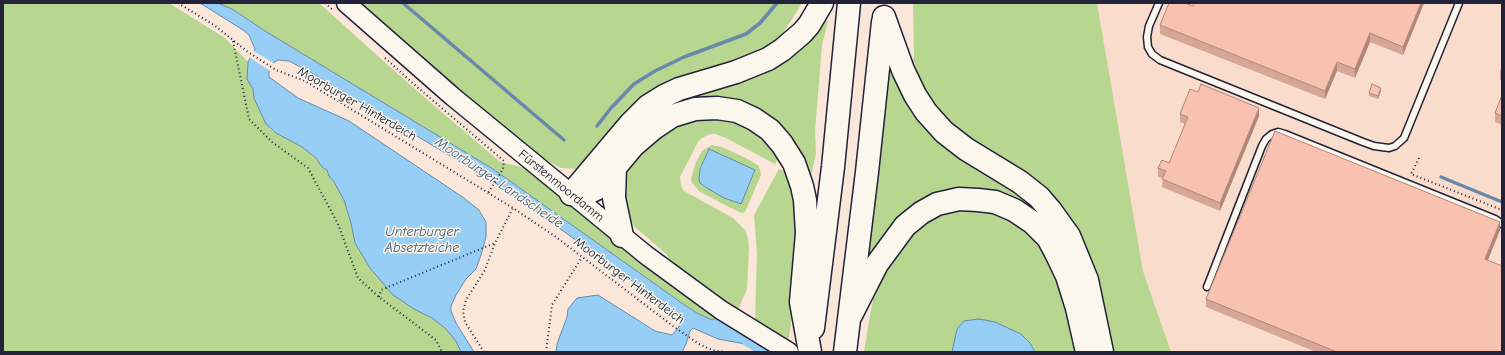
<!DOCTYPE html>
<html>
<head>
<meta charset="utf-8">
<style>
	body { margin:0 }
	#map { position:relative; width:1505px; height:355px; overflow:hidden; background:#fae7da; font-family:"Comic Neue",sans-serif }
	canvas { display:block }
	.frame { position:absolute; inset:0; border:4px solid #22223b; pointer-events:none }
</style>
</head>
<body>
<div id="map">
<canvas width="1505" height="355"></canvas>
<div class="frame"></div>
</div>
<script>
const ctx = document.querySelector('canvas').getContext('2d');
ctx.lineJoin = 'round';
function fillPath(path, color) {
  ctx.fillStyle = color;
  ctx.fill(path, 'evenodd');
}
function toPath(rows) {
  const path = new Path2D();
  for (const r of rows) {
    path.moveTo(r[0], r[1]);
    for (let i = 2; i < r.length; i += 2) path.lineTo(r[i], r[i + 1]);
  }
  return path;
}
function stroke(path, color, width, dash) {
  ctx.strokeStyle = color;
  ctx.lineWidth = width;
  ctx.lineCap = dash ? 'butt' : 'round';
  ctx.setLineDash(dash || []);
  ctx.stroke(path);
}
function write(font, color, halo, rows, align = 'center') {
  ctx.font = font + ' "Comic Neue",sans-serif';
  ctx.lineWidth = 3;
  ctx.setLineDash([]);
  ctx.textBaseline = 'middle';
  ctx.strokeStyle = halo;
  ctx.fillStyle = color;
  for (const [text, x, y, turn = 0] of rows) {
    ctx.save();
    ctx.translate(x, y);
    ctx.rotate((+turn || 0) * Math.PI / 180);
    ctx.textAlign = isNaN(turn) ? turn : align;
    if (halo) ctx.strokeText(text, 0, 0);
    ctx.fillText(text, 0, 0);
    ctx.restore();
  }
}
fillPath(toPath([
	[1097,3,1502,3,1502,352,1171,352,1143,271]
]), '#fadccd');
fillPath(toPath([
	[3,3,169,3,225,38,248,62,247,75,253,89,254,98,262,116,270,129,302,147,316,158,322,167,327,170,331,179,334,182,344,200,351,223,355,243,370,268,423,313,432,318,445,328,456,341,461,352,3,352],
	[218,3,319,3,409,84,500,162,525,168,645,267,718,317,712,320,697,313,686,306,493,169,265,31,232,9],
	[354,3,802,3,783,33,767,47,744,63,701,75,578,169,561,168,541,157,413,54],
	[913,3,1097,3,1143,271,1171,352,1111,352,1083,251,954,136,909,67,914,57],
	[823,20,828,21,822,45,815,131,816,154,811,176,804,161,750,111,643,117],
	[891,54,899,78,1038,207,1060,252,966,193,867,265],
	[714,115,754,128,772,146,779,157,775,164,726,138,715,134,710,134,702,138,698,142,680,177,681,186,684,191,733,218,745,230,748,238,749,249,747,289,737,312,675,266,666,254,634,226,624,212,625,168,665,127],
	[711,145,722,147,746,158,759,166,761,175,745,212,742,213,733,209,700,192,692,183,691,179,696,162,702,151],
	[779,169,785,171,788,169,793,184,799,261,788,345,755,322,757,253,754,215],
	[946,209,995,212,1016,222,1034,240,1050,261,1066,300,1079,352,1035,352,1030,343,957,329,952,352,864,352,870,315,876,286,907,234]
]), '#b7d68f');
const water = toPath([
	[200,3,218,3,232,9,265,31,493,169,686,306,697,313,712,320,718,317,762,344,758,351,745,344,718,339,693,328,690,331,686,344,682,352,556,352,557,344,567,317,568,309,577,298,598,295,655,331,672,335,679,327,681,319,680,316,507,190,310,72,289,61,278,60,273,63,269,69,269,77,298,98,349,121,464,198,479,210,486,222,486,237,481,255,476,269,466,279,456,295,451,306,451,311,456,323,474,352,461,352,456,341,445,328,432,318,414,309,393,295,370,268,355,243,351,223,344,200,334,182,329,176,327,170,322,167,316,158,302,147,276,133,266,124,254,98,253,89,247,79,248,62,255,49,249,35,243,30,200,3],
	[709,149,755,170,741,204,724,198,707,188,700,183,699,179,700,169,709,149],
	[979,319,995,322,1021,334,1030,343,1035,352,952,352,957,329,964,321,979,319]
]);
fillPath(water, '#97cef6');
stroke(water, '#6889ab', 1);
fillPath(toPath([
	[252,50,275,64,270,71,249,57]
]), '#fae7da');
stroke(toPath([
	[403,3,564,140],
	[597,126,611,108,634,84,655,71,684,57,746,34,760,23,777,3],
	[1441,177,1502,202]
]), '#6889ab', 3.5);
stroke(toPath([
	[747,340,766,352]
]), '#97cef6', 12);
const lane = toPath([
	[1159,3,1149,26,1147,37,1148,47,1152,54,1160,60,1363,142,1374,146,1389,148,1395,146,1404,138,1459,3],
	[1207,287,1262,146,1266,139,1272,134,1278,132,1285,134,1495,219,1502,224]
]);
const secondary = toPath([
	[346,3,452,96,646,255,721,310,789,352]
]);
const highway = toPath([
	[884,17,903,70,915,95,926,112,944,132,966,149,1020,182,1039,197,1051,211,1069,236,1087,280,1102,352],
	[615,167,614,198,622,236],
	[850,317,877,264,905,226,921,213,937,204,959,199,978,200,995,202,1014,210,1032,222,1048,238,1058,257,1067,276,1077,308,1087,352],
	[813,328,833,167,849,3],
	[810,352,801,302,807,233,805,200,802,186,794,163,782,144,770,130,754,119,737,111,717,108,695,109,672,116,654,128,633,146,598,188,584,195,571,194,630,124,648,106,664,96,679,89,736,72,768,59,782,50,802,33,809,25,822,3],
	[845,352,867,172,883,22]
]);
stroke(lane, '#22223b', 9);
stroke(secondary, '#22223b', 21);
stroke(highway, '#22223b', 25);
stroke(toPath([
	[178,3,214,25,248,52,276,70,305,81,513,208,556,237,673,326,699,344,712,350,725,352],
	[325,3,333,10],
	[233,41,249,119,272,142,308,168,338,224,358,278,379,297,436,340,442,352],
	[385,58,417,87,504,161,503,169,488,193],
	[1419,158,1411,174,1502,210],
	[379,297,381,290,495,243],
	[484,352,465,322,463,311,466,300,485,270,495,243,513,208],
	[546,352,552,305,582,257]
]), '#22223b', 2, [1, 3]);
stroke(lane, '#fbf7ec', 6);
stroke(secondary, '#fbf7ec', 18);
stroke(highway, '#fbf7ec', 22);
fillPath(toPath([
	[1424,3,1403,55,1370,42,1355,78,1337,71,1325,99,1160,34,1160,25,1193,6],
	[1502,67,1502,80,1500,80,1500,71],
	[1381,91,1378,99,1369,96,1369,93],
	[1502,95,1502,125,1495,122,1495,113],
	[1180,114,1259,116,1220,211,1162,187,1163,178,1158,177,1158,168,1169,163,1185,124,1180,122],
	[1500,230,1488,260,1502,352,1316,352,1206,307,1206,299]
]), '#d6a696');
fillPath(toPath([
	[1421,3,1424,3,1403,55,1403,47],
	[1370,33,1370,42,1355,78,1355,69],
	[1337,62,1337,71,1325,99,1325,91],
	[1381,88,1381,91,1378,99,1378,96],
	[1259,108,1259,116,1220,211,1220,203],
	[1500,222,1500,230,1485,267,1485,259]
]), '#ae877a');
const building = toPath([
	[1169,3,1185,3,1193,6,1194,3,1421,3,1403,47,1370,33,1355,69,1337,62,1325,91,1160,25,1169,3],
	[1201,84,1259,108,1220,203,1162,179,1166,171,1158,168,1162,160,1169,163,1188,117,1180,114,1190,89,1198,92,1201,84],
	[1372,84,1381,88,1378,96,1369,93,1372,84],
	[1502,95,1502,116,1495,113,1502,95],
	[1275,131,1500,222,1485,259,1502,266,1502,352,1337,352,1206,299,1275,131]
]);
fillPath(building, '#f9c1af');
stroke(building, '#ae877a', 1);
write('13px', '#22223b', '#fbf7ec', [
	["Moorburger Hinterdeich",357,104,30],
	["Fürstenmoordamm",561,186,39],
	["Moorburger Hinterdeich",629,281,37]
]);
write('italic 14px', '#455673', '#fbf7ec', [
	["Moorburger Landscheide",499,183,34],
	["Unterburger",422,232],
	["Absetzteiche",422,248]
]);
</script>
</body>
</html>
